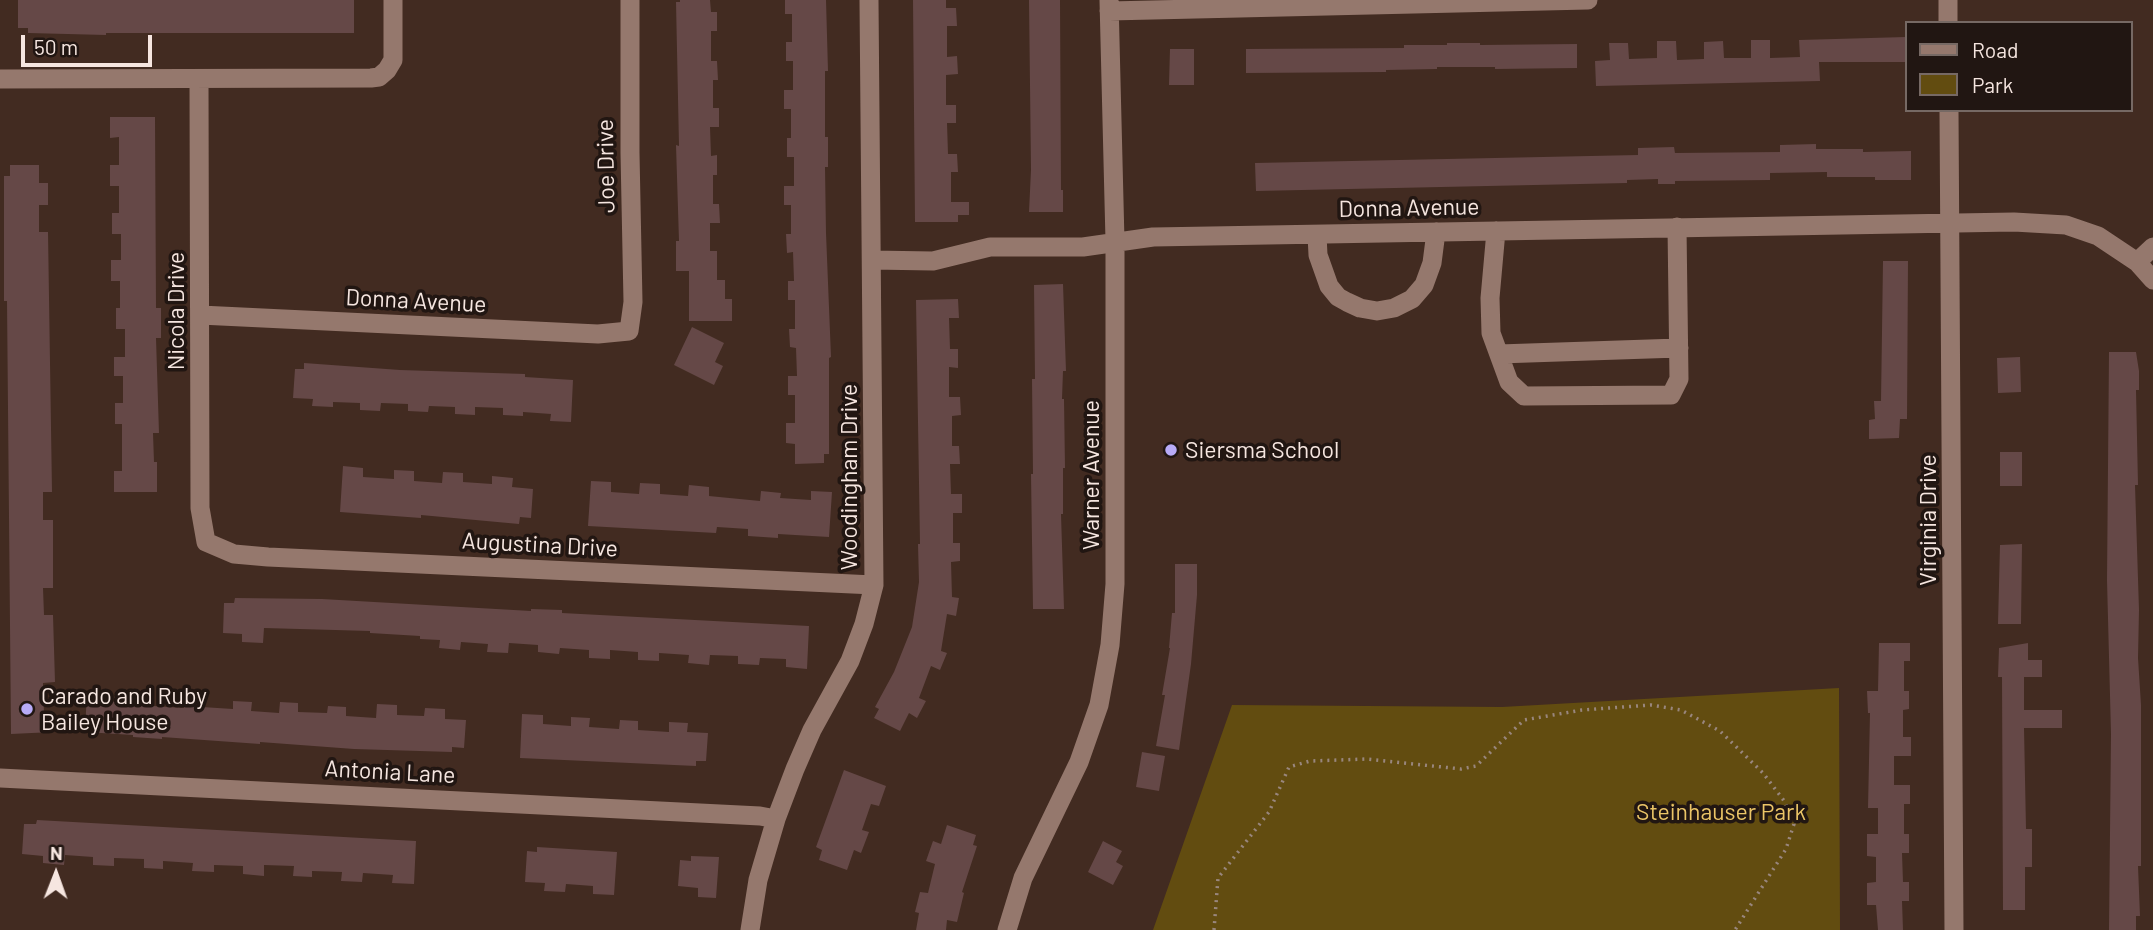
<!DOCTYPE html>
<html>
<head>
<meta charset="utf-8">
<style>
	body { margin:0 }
	#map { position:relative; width:2153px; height:930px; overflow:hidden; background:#422b21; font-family:Barlow,sans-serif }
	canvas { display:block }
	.legend { position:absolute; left:1905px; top:21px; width:228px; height:91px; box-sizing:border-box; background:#211612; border:2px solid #766964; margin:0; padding:9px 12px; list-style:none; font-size:21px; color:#f6e6e0 }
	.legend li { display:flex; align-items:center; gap:14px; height:35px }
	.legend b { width:35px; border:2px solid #766964 }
	.north { position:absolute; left:21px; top:839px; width:70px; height:70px; -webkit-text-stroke:5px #211612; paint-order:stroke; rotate:1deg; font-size:19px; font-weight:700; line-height:28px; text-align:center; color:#f6e6e0 }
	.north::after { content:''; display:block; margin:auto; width:24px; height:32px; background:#f6e6e0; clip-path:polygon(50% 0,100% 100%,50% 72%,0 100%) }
	.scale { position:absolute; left:21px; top:35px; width:131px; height:32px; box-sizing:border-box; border:4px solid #f6e6e0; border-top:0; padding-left:9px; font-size:21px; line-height:24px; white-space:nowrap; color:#f6e6e0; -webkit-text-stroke:5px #211612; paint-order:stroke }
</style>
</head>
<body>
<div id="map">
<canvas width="2153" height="930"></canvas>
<ul class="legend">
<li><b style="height:9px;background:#95786d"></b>Road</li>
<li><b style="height:19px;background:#624c10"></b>Park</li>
</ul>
<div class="north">N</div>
<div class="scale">50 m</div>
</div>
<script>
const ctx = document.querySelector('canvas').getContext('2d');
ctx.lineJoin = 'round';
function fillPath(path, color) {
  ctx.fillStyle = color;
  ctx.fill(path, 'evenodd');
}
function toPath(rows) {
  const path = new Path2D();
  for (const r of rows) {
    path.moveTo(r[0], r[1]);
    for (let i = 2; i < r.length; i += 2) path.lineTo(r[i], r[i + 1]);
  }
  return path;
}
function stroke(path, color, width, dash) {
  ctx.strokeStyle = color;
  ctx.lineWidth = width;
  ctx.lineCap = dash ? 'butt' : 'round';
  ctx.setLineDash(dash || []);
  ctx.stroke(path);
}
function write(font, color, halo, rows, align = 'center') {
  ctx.font = font + ' Barlow,sans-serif';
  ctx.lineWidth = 7;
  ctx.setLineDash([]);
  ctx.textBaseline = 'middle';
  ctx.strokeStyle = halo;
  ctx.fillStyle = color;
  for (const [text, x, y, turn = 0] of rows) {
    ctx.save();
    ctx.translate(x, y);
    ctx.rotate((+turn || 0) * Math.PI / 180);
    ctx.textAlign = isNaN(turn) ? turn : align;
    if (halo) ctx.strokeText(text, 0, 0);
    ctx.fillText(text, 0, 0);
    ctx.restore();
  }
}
fillPath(toPath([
	[1839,688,1840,930,1153,930,1232,705,1502,707]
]), '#624c10');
fillPath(toPath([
	[18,0,354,0,354,33,106,33,106,35,28,33,28,28,18,28],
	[680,0,710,0,711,12,717,12,717,31,711,31,711,61,717,61,718,80,713,80,713,108,719,108,719,127,710,127,711,156,717,155,717,175,713,175,713,204,719,204,720,223,710,223,710,251,717,251,717,280,725,280,725,299,732,299,732,321,689,321,689,271,676,271,676,241,679,241,676,145,679,146,676,2,680,2],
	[785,0,826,0,828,71,825,71,825,137,828,137,828,167,825,167,826,233,831,357,829,358,829,454,824,454,824,463,795,464,795,444,786,443,786,423,795,423,795,395,788,395,788,376,797,376,796,348,790,347,789,329,795,329,795,300,788,300,788,281,794,281,793,252,787,253,786,234,791,234,791,205,784,205,784,186,794,186,794,157,787,157,787,138,791,138,791,109,784,109,784,90,793,90,793,61,786,61,786,42,792,42,792,14,785,14],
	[913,0,946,0,946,8,956,8,957,26,947,26,947,57,957,56,958,74,946,75,946,105,956,105,956,123,947,123,948,154,957,154,958,172,951,172,951,202,969,202,969,215,958,215,958,222,915,222],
	[1029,0,1060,0,1061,190,1063,190,1063,212,1029,212,1031,170],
	[1906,37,1906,62,1819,62,1820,81,1596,86,1595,61,1610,60,1609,43,1628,43,1629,59,1657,58,1657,41,1676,41,1677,60,1704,59,1704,42,1723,41,1724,58,1751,58,1751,40,1770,40,1770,58,1800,57,1799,40],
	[1447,43,1480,43,1480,45,1577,44,1577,68,1495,69,1495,67,1437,67,1437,69,1386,70,1386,72,1246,73,1246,49,1404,48,1404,45,1447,45],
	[1170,49,1194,49,1194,85,1169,85],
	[110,117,155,117,156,308,161,308,161,338,156,338,159,433,153,433,154,462,157,462,157,492,114,492,114,471,122,471,122,424,115,424,115,403,123,403,123,376,114,376,114,357,125,357,125,329,116,329,116,308,120,308,120,281,111,281,111,260,121,260,121,234,112,234,112,213,119,213,119,186,110,186,110,165,119,165,119,137,110,138],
	[1816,144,1816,149,1863,149,1863,152,1911,151,1911,180,1875,180,1875,177,1827,177,1827,172,1770,173,1770,180,1675,181,1675,184,1658,184,1658,179,1627,180,1627,183,1256,191,1255,163,1638,155,1638,148,1674,147,1675,153,1780,152,1780,145],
	[10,165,39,165,39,183,48,183,48,205,39,205,39,232,48,232,52,492,43,492,43,520,53,520,53,588,43,588,44,615,53,615,55,682,43,683,44,714,52,713,53,732,11,734,7,301,4,301,4,176,10,176],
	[1883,261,1908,261,1907,419,1900,419,1899,438,1869,439,1869,420,1875,419,1874,401,1881,401],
	[1063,284,1066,371,1063,371,1062,399,1064,399,1065,468,1063,468,1063,514,1061,514,1064,609,1033,609,1031,474,1033,474,1032,379,1035,379,1034,285],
	[958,299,959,318,949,318,950,349,958,349,958,368,949,367,949,397,960,397,961,415,952,416,952,446,959,446,960,464,950,464,951,494,962,494,962,513,953,513,953,543,960,543,960,561,951,562,952,597,959,598,956,616,947,614,941,651,947,653,940,670,931,666,919,698,926,701,917,718,909,713,900,731,874,718,879,709,875,707,894,672,912,627,919,582,918,544,920,544,916,300],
	[692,327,724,343,715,362,723,366,714,385,674,365],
	[2109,352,2136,352,2139,371,2139,390,2136,390,2138,485,2135,485,2139,610,2138,658,2141,705,2141,866,2138,866,2140,916,2136,916,2136,930,2109,930,2111,734,2107,580],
	[2020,357,2021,392,1998,393,1997,358],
	[304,363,400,370,525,374,525,377,573,380,571,422,550,421,551,414,523,412,523,416,503,415,503,408,475,407,475,415,455,414,455,407,429,406,428,412,408,411,408,404,381,403,380,411,360,410,360,403,333,402,333,407,312,406,313,399,293,398,295,369,304,369],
	[2000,452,2022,452,2022,486,2000,486],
	[343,466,363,468,363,477,394,479,394,470,414,471,414,481,442,483,443,472,463,473,463,482,492,484,492,476,513,478,512,487,533,489,531,518,520,517,519,524,421,515,421,518,340,512],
	[591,481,611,482,611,492,639,494,640,483,660,484,660,494,688,496,689,485,709,487,709,496,760,501,761,491,781,493,780,498,811,500,811,491,832,492,829,537,778,534,778,538,748,536,748,529,717,527,716,533,588,526],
	[2022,544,2021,624,1998,624,2000,545],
	[1175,564,1197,564,1197,595,1191,664,1179,750,1156,746,1165,695,1162,695,1170,648,1169,648,1172,613,1175,613],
	[235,598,322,599,531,611,531,609,562,610,562,613,809,626,807,669,786,667,786,659,760,658,759,665,738,664,738,656,710,655,709,665,688,663,689,655,659,653,659,661,638,660,638,652,610,650,610,659,589,658,589,650,560,648,559,654,538,652,538,645,509,643,508,653,487,652,488,644,461,642,460,650,439,648,440,640,420,639,420,636,370,633,370,631,264,628,263,643,242,642,242,634,223,633,224,603,234,603],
	[1879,643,1910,643,1910,661,1904,661,1904,691,1909,691,1909,709,1903,710,1903,737,1911,737,1911,756,1894,756,1894,785,1910,785,1910,804,1904,804,1904,834,1909,834,1909,853,1902,853,1903,882,1909,882,1909,901,1902,901,1903,930,1878,930,1876,905,1867,905,1867,883,1876,882,1876,857,1867,856,1867,834,1878,834,1878,808,1868,808,1870,713,1868,713,1867,691,1878,691],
	[2028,643,2028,660,2042,660,2042,677,2024,677,2024,710,2062,710,2062,728,2024,728,2026,829,2032,829,2032,867,2025,867,2025,910,2003,910,2002,677,1998,677,1999,648],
	[87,691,106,692,105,701,135,703,135,696,154,697,153,706,184,708,184,697,203,698,202,707,233,709,233,701,252,702,251,711,279,713,280,702,298,703,298,712,327,713,328,706,346,707,346,716,376,718,377,704,397,705,397,715,424,716,425,708,445,709,445,719,466,720,464,748,452,747,452,752,354,749,260,742,260,744,162,737,162,739,133,737,133,735,85,732],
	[522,714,543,715,543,724,571,726,571,717,590,718,589,727,619,729,620,720,638,721,638,730,669,732,669,722,688,723,687,732,708,733,706,761,696,761,696,766,520,758],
	[1142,752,1165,756,1159,791,1136,787],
	[844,770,886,786,879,806,871,804,862,830,869,832,861,853,854,850,847,870,819,860,822,850,816,847],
	[37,820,416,841,414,884,392,883,393,875,363,873,362,882,341,881,342,872,312,871,312,877,293,876,294,866,264,865,264,876,243,874,243,866,214,865,214,872,192,871,193,863,163,861,163,869,144,868,144,859,114,858,114,866,93,865,93,857,65,855,64,865,43,863,43,856,22,854,24,824,36,824],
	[947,825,976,835,973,845,977,846,962,892,964,893,957,922,947,920,946,930,916,930,919,913,915,912,920,892,928,893,935,864,926,861,933,841,941,844],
	[1103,841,1122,851,1116,862,1123,866,1113,885,1088,872],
	[537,847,617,852,614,895,593,894,593,886,566,884,565,892,544,891,545,883,525,882,527,851,537,852],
	[691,856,719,857,716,898,698,897,698,888,678,886,680,860,691,861]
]), '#654847');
stroke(toPath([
	[1214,930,1218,878,1269,812,1289,767,1310,761,1367,759,1461,769,1476,766,1524,720,1582,710,1651,705,1681,710,1720,731,1763,773,1785,802,1794,824,1786,849,1735,930]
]), '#99867d', 3.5, [2, 5]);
stroke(toPath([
	[1948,0,1948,23],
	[1109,11,1588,0],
	[0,79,371,78,379,77,387,70,393,60,393,0],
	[199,79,200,508,206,542,234,554,268,557,874,585],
	[1949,110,1954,930],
	[1496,231,1490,298,1491,333,1509,382,1524,396,1671,395,1679,379,1677,227],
	[1317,235,1318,255,1329,286,1338,297,1347,302,1360,308,1377,311,1394,308,1412,299,1424,285,1432,263,1436,232],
	[872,260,933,261,990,247,1083,247,1153,237,2014,222,2066,225,2098,236,2137,262,2153,280],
	[2137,262,2153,247],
	[200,315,598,334,629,331,633,302,630,153,630,0],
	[1499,354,1679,348],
	[0,778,760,816,776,819],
	[750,930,758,880,776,819,795,769,812,730,850,661,864,624,874,585,869,0],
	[1007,930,1023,878,1079,762,1099,705,1110,645,1115,584,1115,241,1109,0]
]), '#95786d', 19);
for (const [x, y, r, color] of [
	[1171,450,7,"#b8abf7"],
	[27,709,7,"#b8abf7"]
]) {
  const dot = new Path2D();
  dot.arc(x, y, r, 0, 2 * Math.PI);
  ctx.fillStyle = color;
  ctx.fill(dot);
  stroke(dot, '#211612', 2.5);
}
write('23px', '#f6e6e0', '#211612', [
	["Joe Drive",606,166,-91],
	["Donna Avenue",1409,208,-1],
	["Donna Avenue",416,301,3],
	["Nicola Drive",176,311,-90],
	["Warner Avenue",1091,475,-90],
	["Woodingham Drive",849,477,-90],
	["Virginia Drive",1928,520,-90],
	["Augustina Drive",540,545,3],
	["Antonia Lane",390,772,3]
]);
write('23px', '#f6e6e0', '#211612', [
	["Siersma School",1185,450],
	["Carado and Ruby",41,696],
	["Bailey House",41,722]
], 'left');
write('23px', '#ebc567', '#211612', [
	["Steinhauser Park",1721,812]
]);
</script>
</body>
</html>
